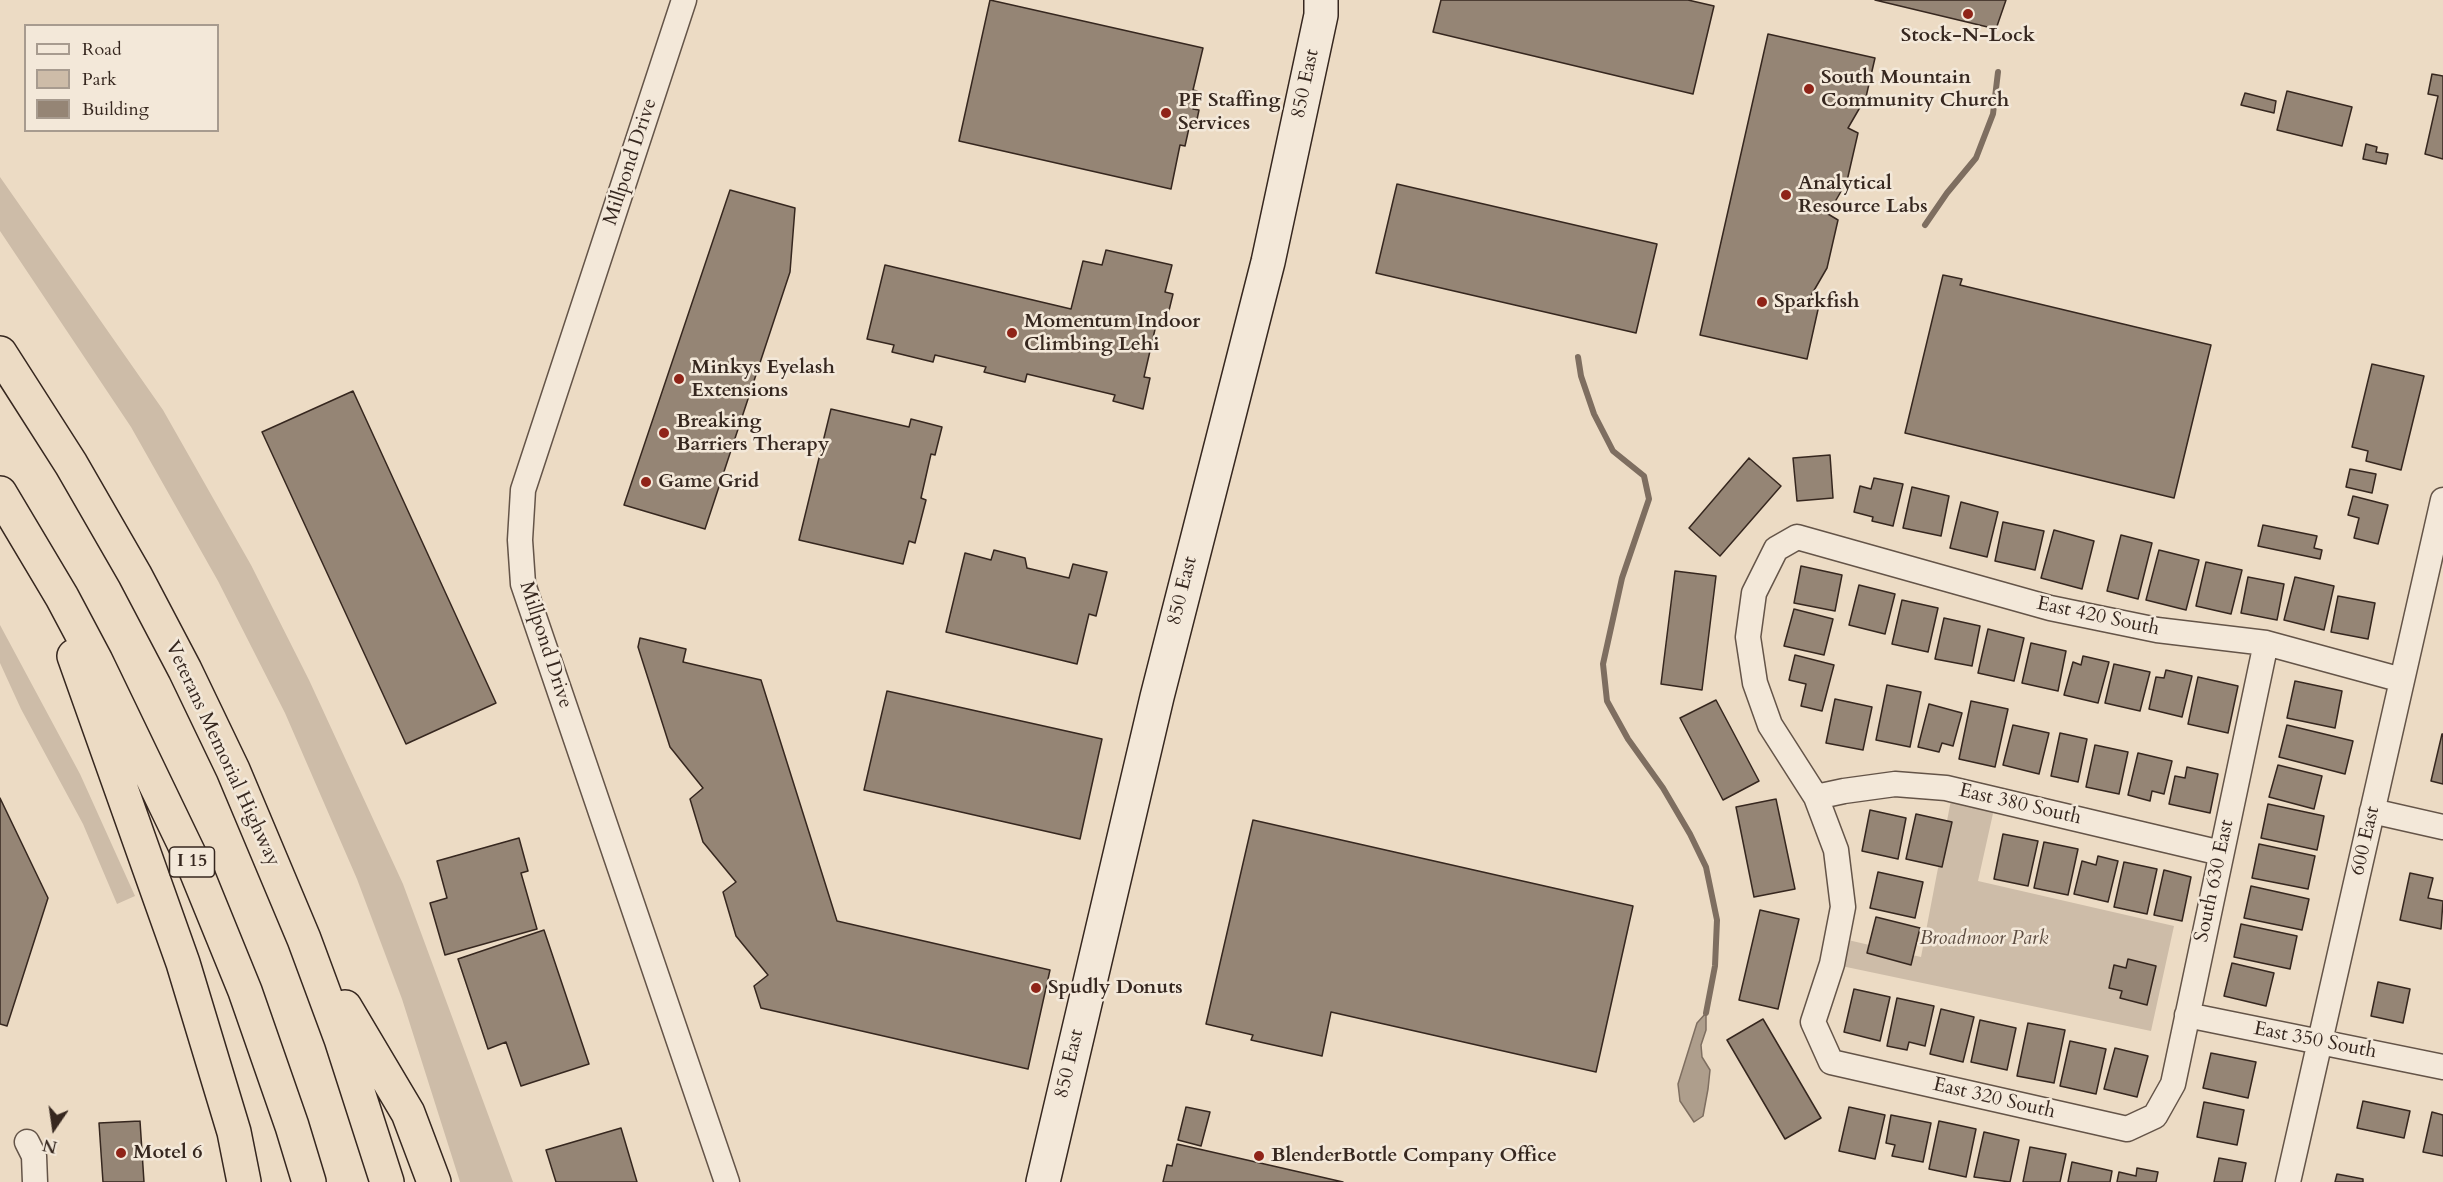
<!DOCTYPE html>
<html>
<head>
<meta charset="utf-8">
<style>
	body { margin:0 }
	#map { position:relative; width:2443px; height:1182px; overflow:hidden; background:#ecdbc4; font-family:Cardo,serif }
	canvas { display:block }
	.legend { position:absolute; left:24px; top:24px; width:195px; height:108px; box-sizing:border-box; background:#f3e8d9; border:2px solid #a79b8f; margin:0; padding:8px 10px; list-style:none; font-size:18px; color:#36271f }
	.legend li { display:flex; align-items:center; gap:12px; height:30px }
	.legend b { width:30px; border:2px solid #a79b8f }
	.north { position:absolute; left:24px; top:1098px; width:60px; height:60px; -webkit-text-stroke:4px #f3e8d9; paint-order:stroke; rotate:193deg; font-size:16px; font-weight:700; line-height:24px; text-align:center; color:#36271f }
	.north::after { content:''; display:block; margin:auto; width:21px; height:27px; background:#36271f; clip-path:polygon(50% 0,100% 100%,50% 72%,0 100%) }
</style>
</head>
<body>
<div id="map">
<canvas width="2443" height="1182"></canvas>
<ul class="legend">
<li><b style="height:8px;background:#f3e8d9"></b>Road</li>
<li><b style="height:16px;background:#cdbca8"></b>Park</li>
<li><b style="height:16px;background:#958575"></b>Building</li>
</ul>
<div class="north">N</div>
</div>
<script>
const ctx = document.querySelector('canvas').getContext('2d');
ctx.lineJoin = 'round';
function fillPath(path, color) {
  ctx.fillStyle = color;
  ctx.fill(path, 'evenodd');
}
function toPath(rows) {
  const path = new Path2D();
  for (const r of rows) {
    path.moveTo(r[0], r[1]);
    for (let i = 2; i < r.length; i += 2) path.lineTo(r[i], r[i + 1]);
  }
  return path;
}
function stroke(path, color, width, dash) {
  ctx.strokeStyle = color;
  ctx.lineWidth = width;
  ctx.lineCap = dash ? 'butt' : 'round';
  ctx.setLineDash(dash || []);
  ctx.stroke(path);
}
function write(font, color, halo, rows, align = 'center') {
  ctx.font = font + ' Cardo,serif';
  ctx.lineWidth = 5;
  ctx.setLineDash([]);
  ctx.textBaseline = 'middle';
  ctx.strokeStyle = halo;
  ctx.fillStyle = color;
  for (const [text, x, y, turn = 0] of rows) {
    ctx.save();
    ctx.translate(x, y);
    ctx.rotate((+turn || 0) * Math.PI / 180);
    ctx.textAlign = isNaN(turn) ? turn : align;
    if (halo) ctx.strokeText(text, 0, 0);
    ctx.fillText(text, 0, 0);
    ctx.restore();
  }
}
fillPath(toPath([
	[0,177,163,410,251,565,309,680,403,884,513,1182,460,1182,402,999,357,879,285,713,218,581,131,427,0,231],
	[0,625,80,774,135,896,117,904,83,824,21,709,0,663],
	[1951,800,1996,800,1978,881,2174,926,2151,1031,1832,964,1848,940,1921,957]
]), '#cdbca8');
const water = toPath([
	[1706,1013,1706,1030,1701,1045,1702,1057,1710,1070,1708,1089,1703,1116,1694,1122,1680,1101,1678,1084,1697,1023,1706,1013]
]);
fillPath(water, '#ae9e8c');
stroke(water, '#7e6e60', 1.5);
stroke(toPath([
	[1925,225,1947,193,1976,158,1993,114,1998,72],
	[1578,357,1581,376,1594,414,1613,451,1644,476,1649,499,1622,578,1603,664,1607,701,1628,739,1663,788,1690,834,1706,867,1717,920,1715,966,1706,1013]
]), '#7e6e60', 6);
const building = toPath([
	[990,0,1203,48,1193,90,1197,91,1193,109,1199,110,1195,129,1189,128,1185,146,1180,145,1171,189,959,141,990,0],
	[1441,0,1688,0,1714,6,1693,94,1433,32,1441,0],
	[1875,0,2006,0,1996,29,1875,0],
	[1768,34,1875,58,1866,97,1848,128,1858,133,1847,181,1828,214,1838,220,1827,268,1809,299,1819,305,1807,359,1700,335,1768,34],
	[2432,74,2443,76,2443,159,2425,154,2438,96,2428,94,2432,74],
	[2287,91,2352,107,2342,146,2277,130,2287,91],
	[2245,93,2276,101,2274,113,2241,105,2245,93],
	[2366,144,2377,147,2376,152,2388,154,2386,164,2363,159,2366,144],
	[1397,184,1657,244,1636,333,1376,273,1397,184],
	[730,190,795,208,790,272,705,529,624,505,730,190],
	[1106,250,1172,265,1165,292,1173,294,1165,327,1156,325,1144,377,1150,378,1143,409,1113,401,1115,395,1027,374,1025,382,984,372,986,367,935,355,933,362,892,352,894,345,867,339,885,265,1071,309,1083,261,1102,265,1106,250],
	[1943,275,1962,279,1960,285,2211,345,2174,498,1905,433,1943,275],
	[2372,364,2424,376,2401,470,2366,461,2368,451,2352,447,2372,364],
	[353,391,496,703,406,744,262,432,353,391],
	[831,409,909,427,911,419,942,427,935,455,931,454,921,498,926,500,915,543,909,541,903,564,799,540,831,409],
	[1830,455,1833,498,1797,501,1793,458,1830,455],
	[1749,458,1781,486,1720,556,1689,528,1749,458],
	[2350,469,2376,474,2372,493,2346,487,2350,469],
	[1874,478,1903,484,1893,526,1872,521,1873,517,1854,512,1860,486,1871,489,1874,478],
	[1912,487,1949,496,1941,536,1903,528,1912,487],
	[2353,496,2388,505,2378,544,2354,538,2359,518,2348,515,2353,496],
	[1961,502,1998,512,1987,557,1950,548,1961,502],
	[2003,522,2044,531,2035,570,1995,561,2003,522],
	[2263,525,2317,536,2314,548,2322,550,2320,559,2258,546,2263,525],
	[2054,530,2094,541,2082,589,2041,578,2054,530],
	[2121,535,2152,543,2138,599,2107,591,2121,535],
	[994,550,1025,558,1027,568,1069,578,1073,564,1107,572,1096,616,1089,614,1077,664,946,632,965,553,991,560,994,550],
	[2159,550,2199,560,2186,610,2146,600,2159,550],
	[2206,562,2242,570,2231,614,2196,606,2206,562],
	[1801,566,1842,575,1835,611,1794,603,1801,566],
	[1675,571,1716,576,1702,690,1661,684,1675,571],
	[2248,577,2284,584,2277,620,2241,613,2248,577],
	[2295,577,2334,586,2324,630,2284,620,2295,577],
	[1859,585,1895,594,1885,634,1849,625,1859,585],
	[2338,596,2375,603,2368,639,2331,632,2338,596],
	[1902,600,1938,608,1928,652,1892,644,1902,600],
	[1794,609,1833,619,1824,655,1784,646,1794,609],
	[1944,618,1980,626,1972,666,1935,659,1944,618],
	[1988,629,2024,638,2014,681,1978,673,1988,629],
	[640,638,686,649,683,662,761,680,837,921,1050,970,1028,1069,761,1008,754,986,768,975,736,936,723,892,736,882,703,842,690,799,703,788,670,747,638,647,640,638],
	[2031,643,2066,651,2058,691,2022,683,2031,643],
	[1795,655,1834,665,1822,711,1801,706,1806,684,1789,680,1795,655],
	[2083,656,2109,662,2098,703,2064,695,2073,662,2081,665,2083,656],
	[2114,664,2150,672,2140,711,2105,703,2114,664],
	[2166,670,2192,676,2182,717,2149,709,2156,677,2164,678,2166,670],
	[2198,677,2238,686,2228,733,2188,724,2198,677],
	[2295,681,2342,691,2335,728,2287,718,2295,681],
	[1887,685,1921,692,1910,747,1876,740,1887,685],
	[887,691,1102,739,1080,839,864,790,887,691],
	[1835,699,1872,707,1863,750,1826,743,1835,699],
	[1716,700,1759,781,1723,800,1680,718,1716,700],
	[1971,701,2008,709,1995,767,1959,759,1971,701],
	[1929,704,1962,713,1953,746,1942,743,1939,752,1918,747,1929,704],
	[2013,725,2049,733,2039,774,2003,765,2013,725],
	[2287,725,2353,741,2345,774,2279,757,2287,725],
	[2060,733,2087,739,2078,782,2051,776,2060,733],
	[2442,734,2443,734,2443,784,2431,781,2442,734],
	[2095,745,2128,752,2119,794,2086,787,2095,745],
	[2138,753,2172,761,2164,794,2152,791,2150,801,2128,795,2138,753],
	[2278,765,2322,776,2314,809,2269,797,2278,765],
	[2187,767,2218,774,2210,813,2169,804,2175,776,2185,778,2187,767],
	[0,798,48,898,7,1026,0,1024,0,798],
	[1776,799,1795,889,1754,897,1736,807,1776,799],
	[2268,804,2324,816,2317,850,2261,838,2268,804],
	[1870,810,1906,818,1898,859,1862,851,1870,810],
	[1916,814,1952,822,1942,867,1906,859,1916,814],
	[1253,820,1633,906,1596,1072,1331,1012,1322,1056,1251,1040,1253,1035,1206,1024,1253,820],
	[2003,834,2038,841,2028,886,1994,879,2003,834],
	[519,838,528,871,521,873,537,929,445,955,430,903,447,898,437,861,519,838],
	[2044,842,2078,849,2068,895,2034,888,2044,842],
	[2259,844,2315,856,2308,889,2252,878,2259,844],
	[2098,856,2118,861,2108,902,2074,894,2082,861,2096,865,2098,856],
	[2124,862,2157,869,2147,914,2114,907,2124,862],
	[2164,870,2191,877,2182,921,2154,915,2164,870],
	[1878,872,1923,882,1915,918,1870,908,1878,872],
	[2410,873,2433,878,2428,898,2443,901,2441,929,2400,920,2410,873],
	[2251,886,2309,899,2302,930,2244,918,2251,886],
	[1760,910,1799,919,1778,1009,1739,1000,1760,910],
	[1876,917,1920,928,1911,965,1867,953,1876,917],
	[2241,924,2297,936,2290,969,2234,957,2241,924],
	[544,930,589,1064,521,1086,506,1042,488,1049,458,959,544,930],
	[2128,959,2156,966,2147,1005,2120,998,2122,991,2109,988,2114,965,2126,968,2128,959],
	[2232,963,2274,973,2266,1006,2224,996,2232,963],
	[2378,982,2410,989,2403,1023,2371,1016,2378,982],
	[1854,989,1890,997,1880,1041,1844,1032,1854,989],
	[1897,998,1934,1006,1925,1046,1909,1042,1907,1050,1887,1046,1897,998],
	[1941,1009,1974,1017,1963,1062,1930,1054,1941,1009],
	[1763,1019,1821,1118,1785,1139,1727,1040,1763,1019],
	[1980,1020,2016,1028,2007,1070,1971,1062,1980,1020],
	[2028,1023,2065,1030,2054,1083,2017,1076,2028,1023],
	[2070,1041,2106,1049,2096,1094,2060,1086,2070,1041],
	[2115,1048,2148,1056,2137,1097,2104,1089,2115,1048],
	[2211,1053,2256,1062,2248,1098,2203,1088,2211,1053],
	[2363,1101,2410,1111,2404,1138,2357,1128,2363,1101],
	[2204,1102,2244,1110,2237,1145,2197,1137,2204,1102],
	[1186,1107,1210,1112,1201,1146,1178,1140,1186,1107],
	[1849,1107,1885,1115,1875,1159,1839,1151,1849,1107],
	[2432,1112,2443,1115,2443,1156,2423,1152,2432,1112],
	[1891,1115,1931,1123,1923,1162,1892,1156,1895,1145,1886,1143,1891,1115],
	[140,1121,144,1182,103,1182,99,1123,140,1121],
	[1939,1121,1976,1129,1966,1177,1929,1169,1939,1121],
	[621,1128,637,1182,556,1182,546,1150,621,1128],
	[1984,1132,2019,1140,2010,1182,1974,1177,1984,1132],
	[1177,1144,1343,1182,1163,1182,1167,1165,1172,1166,1177,1144],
	[2030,1147,2066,1154,2060,1182,2023,1182,2030,1147],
	[2219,1158,2246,1163,2242,1182,2214,1182,2219,1158],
	[2072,1162,2112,1171,2110,1182,2068,1182,2072,1162],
	[2137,1168,2158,1172,2156,1182,2117,1182,2119,1172,2136,1176,2137,1168],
	[2337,1174,2363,1179,2363,1182,2335,1182,2337,1174]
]);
fillPath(building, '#958575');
stroke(building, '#36271f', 1.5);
const street = toPath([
	[684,0,523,490,520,540,523,584,727,1182],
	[2266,643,2173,1084,2155,1116,2127,1129,1831,1062,1813,1022,1832,964,1843,907,1836,850,1816,797,1770,725,1755,683,1748,637,1754,593,1776,549,1797,537,2050,608,2157,630,2266,643,2402,680],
	[1816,797,1844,791,1895,784,1946,788,2221,853],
	[2372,811,2443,827],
	[2187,1015,2443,1067],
	[27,1142,34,1156,35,1182],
	[2288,1182,2443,500]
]);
const secondary = toPath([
	[1043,1182,1157,697,1268,262,1321,15,1321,0]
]);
const highway = toPath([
	[0,353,71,464,135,575,185,670,233,770,304,939,341,1039,387,1182],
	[0,493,62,597,96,661,190,856,245,991,292,1126,309,1182],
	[74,656,183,963,234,1132,244,1182],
	[345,1007,408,1113,434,1182]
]);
stroke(street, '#645448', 27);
stroke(secondary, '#36271f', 36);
stroke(highway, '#36271f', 36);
stroke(street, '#f3e8d9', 24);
stroke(secondary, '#f3e8d9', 33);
stroke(highway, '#ecdbc4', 33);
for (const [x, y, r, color] of [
	[1968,14,6,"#8f2418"],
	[1809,89,6,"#8f2418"],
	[1166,113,6,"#8f2418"],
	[1786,195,6,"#8f2418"],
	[1762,302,6,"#8f2418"],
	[1012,333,6,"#8f2418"],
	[679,379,6,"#8f2418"],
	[664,433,6,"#8f2418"],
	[646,482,6,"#8f2418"],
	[1036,988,6,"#8f2418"],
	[121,1153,6,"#8f2418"],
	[1259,1156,6,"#8f2418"]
]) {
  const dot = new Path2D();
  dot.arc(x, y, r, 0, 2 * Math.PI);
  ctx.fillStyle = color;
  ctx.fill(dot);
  stroke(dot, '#f3e8d9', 2);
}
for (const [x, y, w] of [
	[192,862,45]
]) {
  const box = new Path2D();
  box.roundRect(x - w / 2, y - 15, w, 30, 4.5);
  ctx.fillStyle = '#f3e8d9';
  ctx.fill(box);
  stroke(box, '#36271f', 1.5);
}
write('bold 18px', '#36271f', null, [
	["I 15",192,862]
]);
write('bold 20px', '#36271f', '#f3e8d9', [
	["Stock-N-Lock",1968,36,"center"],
	["South Mountain",1821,78],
	["Community Church",1821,101],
	["PF Staffing",1178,101],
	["Services",1178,124],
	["Analytical",1798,184],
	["Resource Labs",1798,207],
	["Sparkfish",1774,302],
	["Momentum Indoor",1024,322],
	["Climbing Lehi",1024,345],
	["Minkys Eyelash",691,368],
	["Extensions",691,391],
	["Breaking",676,422],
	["Barriers Therapy",676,445],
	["Game Grid",658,482],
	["Spudly Donuts",1048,988],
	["Motel 6",133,1153],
	["BlenderBottle Company Office",1271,1156]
], 'left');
write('20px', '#36271f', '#f3e8d9', [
	["850 East",1306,84,-78],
	["Millpond Drive",631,162,-72],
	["850 East",1183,591,-76],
	["East 420 South",2098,617,12],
	["Millpond Drive",545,645,72],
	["Veterans Memorial Highway",222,754,65],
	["East 380 South",2020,805,13],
	["600 East",2366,841,-77],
	["South 630 East",2215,881,-78],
	["East 350 South",2315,1041,11],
	["850 East",1070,1064,-77],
	["East 320 South",1994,1099,13]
]);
write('italic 20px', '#5c4c41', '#f3e8d9', [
	["Broadmoor Park",1984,939]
]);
</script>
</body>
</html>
